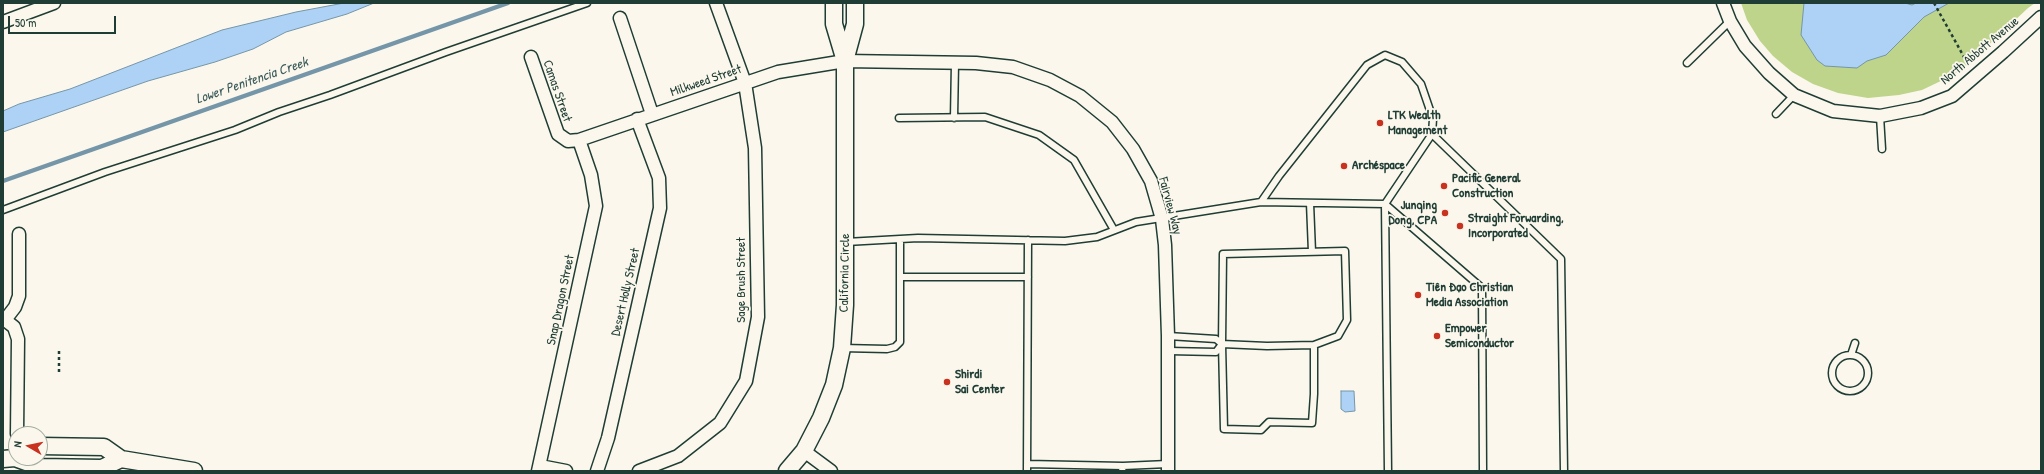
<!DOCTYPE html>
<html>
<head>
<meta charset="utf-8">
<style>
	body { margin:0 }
	#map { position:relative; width:2044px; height:474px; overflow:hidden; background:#fbf7ec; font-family:"Patrick Hand",sans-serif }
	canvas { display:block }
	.frame { position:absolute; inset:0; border:4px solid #1f3d34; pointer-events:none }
	.north { position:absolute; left:8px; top:426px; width:40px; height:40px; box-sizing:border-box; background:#fbf7ec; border:1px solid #a3ada2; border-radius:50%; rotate:279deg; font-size:11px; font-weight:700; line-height:16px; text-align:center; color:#1f3d34 }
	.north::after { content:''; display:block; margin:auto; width:14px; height:18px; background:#c8321e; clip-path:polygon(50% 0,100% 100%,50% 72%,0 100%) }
	.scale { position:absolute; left:8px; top:16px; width:108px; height:18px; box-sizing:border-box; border:2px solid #1f3d34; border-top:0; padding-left:5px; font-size:12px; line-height:14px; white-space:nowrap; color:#1f3d34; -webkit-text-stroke:3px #fbf7ec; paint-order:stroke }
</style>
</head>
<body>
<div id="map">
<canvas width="2044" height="474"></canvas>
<div class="frame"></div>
<div class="north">N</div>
<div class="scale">50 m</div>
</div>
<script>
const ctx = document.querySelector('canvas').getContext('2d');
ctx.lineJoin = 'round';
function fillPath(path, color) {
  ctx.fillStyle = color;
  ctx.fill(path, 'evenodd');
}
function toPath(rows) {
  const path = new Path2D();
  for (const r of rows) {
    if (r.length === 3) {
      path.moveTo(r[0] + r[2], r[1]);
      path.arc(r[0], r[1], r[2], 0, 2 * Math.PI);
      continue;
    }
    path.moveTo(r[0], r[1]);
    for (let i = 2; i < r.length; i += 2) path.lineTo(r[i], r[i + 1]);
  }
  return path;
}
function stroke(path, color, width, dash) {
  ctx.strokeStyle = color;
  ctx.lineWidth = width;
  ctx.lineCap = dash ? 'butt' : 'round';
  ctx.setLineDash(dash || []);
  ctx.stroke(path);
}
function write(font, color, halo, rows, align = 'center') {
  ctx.font = font + ' "Patrick Hand",sans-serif';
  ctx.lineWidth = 3.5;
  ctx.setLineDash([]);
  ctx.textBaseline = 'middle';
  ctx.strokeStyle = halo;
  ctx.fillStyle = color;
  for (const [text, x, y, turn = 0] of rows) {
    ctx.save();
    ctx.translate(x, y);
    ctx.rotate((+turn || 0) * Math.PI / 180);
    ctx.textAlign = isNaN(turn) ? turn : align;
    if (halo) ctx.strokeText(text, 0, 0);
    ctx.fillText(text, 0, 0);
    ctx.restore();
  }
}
fillPath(toPath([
	[1741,3,2035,3,2028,8,1964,68,1945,79,1922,90,1899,95,1868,98,1838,93,1813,84,1792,72,1773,56,1760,41,1747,20]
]), '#bed48b');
const water = toPath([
	[344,3,374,3,347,14,286,32,253,49,215,62,148,81,3,132,3,111,19,104,70,89,222,30,296,12,344,3],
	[1804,3,1905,3,1912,5,1916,3,1949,3,1924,17,1886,55,1867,61,1857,68,1825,66,1817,60,1801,35,1804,3],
	[1341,391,1354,391,1355,411,1345,412,1341,409,1341,391]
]);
fillPath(water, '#add2f6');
stroke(water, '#7496a8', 1);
stroke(toPath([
	[3,181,508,3]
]), '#7496a8', 4.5);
const service = toPath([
	[1687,63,1730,21],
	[1776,114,1794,95],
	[1880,116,1882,149],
	[899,118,985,117,1039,135,1074,160,1114,230],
	[954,118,955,63],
	[1261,202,1279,176,1367,65,1385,55,1402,62,1421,84,1433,119,1432,134],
	[1310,203,1312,252],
	[3,210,105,172,235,130,279,112,330,95,446,52,587,3],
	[846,242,918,238,1065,241,1097,237,1136,222,1261,202,1385,204,1482,288,1483,471],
	[900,277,1028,277],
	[1168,336,1216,339,1222,344,1267,346,1314,345,1338,336,1347,320,1345,251,1223,254,1222,344,1224,429,1261,430,1269,422,1312,423,1314,394,1314,345],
	[842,348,887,349,895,347,900,342,900,239],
	[1169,351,1216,352,1222,344],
	[1851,355,1855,343],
	[1850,373,18],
	[1027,464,1123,466],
	[1027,471,1028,240],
	[1122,471,1123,466,1168,464],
	[1388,471,1385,204,1432,134,1561,259,1564,471]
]);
const minor = toPath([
	[1723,3,1730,21,1745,46,1769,73,1794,95,1833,111,1880,116,1921,108,1952,96,2003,52,2041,17],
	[620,18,652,114],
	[3,22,54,3],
	[531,57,558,134,568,141,579,140,778,72,845,61,976,63,1013,67,1050,80,1080,96,1112,122,1133,149,1151,181,1162,219,1165,245,1168,336,1168,471],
	[17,434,18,339,14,327,5,320,15,307,19,296,19,234],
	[804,451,831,471],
	[540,466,566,471],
	[538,471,596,206,591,175,579,140],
	[597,471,608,438,660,208,659,178,637,119],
	[639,471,678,456,720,423,746,381,758,317,755,148,745,83,716,3]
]);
const tertiary = toPath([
	[834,3,834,24,845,61],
	[40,446,104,447,121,459,194,471],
	[3,459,15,458,40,467,102,468,121,459],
	[787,471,804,451,821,418,834,385,842,348,845,305,845,61,855,24,855,3]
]);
stroke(service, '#1f3d34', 9);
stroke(minor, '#1f3d34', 15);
stroke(tertiary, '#1f3d34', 19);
stroke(toPath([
	[1934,3,1969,66],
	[59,351,59,374]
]), '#1f3d34', 2.5, [3, 3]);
stroke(service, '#fbf7ec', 6);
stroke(minor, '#fbf7ec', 12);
stroke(tertiary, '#fbf7ec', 16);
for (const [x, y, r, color] of [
	[1380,123,4,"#c8321e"],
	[1344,166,4,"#c8321e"],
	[1444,186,4,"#c8321e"],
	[1445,213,4,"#c8321e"],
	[1460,226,4,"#c8321e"],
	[1418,295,4,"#c8321e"],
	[1437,336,4,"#c8321e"],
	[947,382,4,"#c8321e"]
]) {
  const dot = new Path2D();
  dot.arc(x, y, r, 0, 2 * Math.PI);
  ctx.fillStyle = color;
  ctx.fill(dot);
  stroke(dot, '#fbf7ec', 1.5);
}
write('13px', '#1f3d34', '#fbf7ec', [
	["North Abbott Avenue",1980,51,-40],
	["Milkweed Street",706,81,-19],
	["Camas Street",557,91,71],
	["Fairview Way",1170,206,75],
	["California Circle",845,273,-89],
	["Sage Brush Street",742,280,-90],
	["Desert Holly Street",626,292,-77],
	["Snap Dragon Street",561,300,-78]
]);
write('bold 13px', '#1f3d34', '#fbf7ec', [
	["LTK Wealth",1388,116],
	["Management",1388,131],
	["Archéspace",1352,166],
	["Pacific General",1452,179],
	["Construction",1452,194],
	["Junqing",1437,206,"right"],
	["Dong, CPA",1437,221,"right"],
	["Straight Forwarding,",1468,219],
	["Incorporated",1468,234],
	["Tiên Đạo Christian",1426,288],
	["Media Association",1426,303],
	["Empower",1445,329],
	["Semiconductor",1445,344],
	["Shirdi",955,375],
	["Sai Center",955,390]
], 'left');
write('italic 14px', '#3b5b5b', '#fbf7ec', [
	["Lower Penitencia Creek",252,81,-19]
]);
</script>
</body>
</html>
